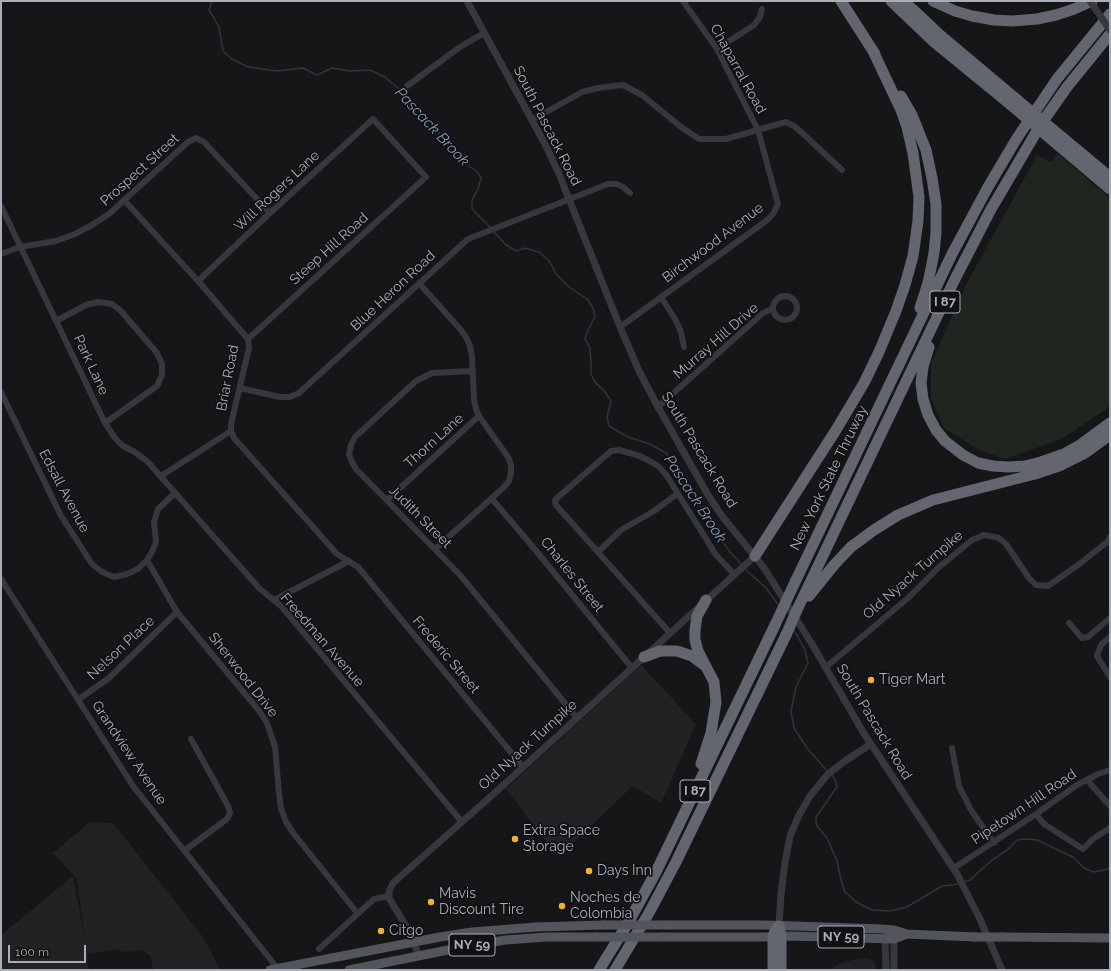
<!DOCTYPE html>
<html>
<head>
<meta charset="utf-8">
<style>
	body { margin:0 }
	#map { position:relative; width:1111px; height:971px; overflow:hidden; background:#161618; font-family:Raleway,sans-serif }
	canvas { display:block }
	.frame { position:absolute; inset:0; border:2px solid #a8adb8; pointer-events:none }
	.scale { position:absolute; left:8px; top:945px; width:78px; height:18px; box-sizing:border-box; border:2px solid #a8adb8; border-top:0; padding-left:5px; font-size:12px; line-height:14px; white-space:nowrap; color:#a8adb8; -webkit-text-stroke:3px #111113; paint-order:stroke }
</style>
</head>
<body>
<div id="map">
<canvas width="1111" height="971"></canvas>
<div class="frame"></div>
<div class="scale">100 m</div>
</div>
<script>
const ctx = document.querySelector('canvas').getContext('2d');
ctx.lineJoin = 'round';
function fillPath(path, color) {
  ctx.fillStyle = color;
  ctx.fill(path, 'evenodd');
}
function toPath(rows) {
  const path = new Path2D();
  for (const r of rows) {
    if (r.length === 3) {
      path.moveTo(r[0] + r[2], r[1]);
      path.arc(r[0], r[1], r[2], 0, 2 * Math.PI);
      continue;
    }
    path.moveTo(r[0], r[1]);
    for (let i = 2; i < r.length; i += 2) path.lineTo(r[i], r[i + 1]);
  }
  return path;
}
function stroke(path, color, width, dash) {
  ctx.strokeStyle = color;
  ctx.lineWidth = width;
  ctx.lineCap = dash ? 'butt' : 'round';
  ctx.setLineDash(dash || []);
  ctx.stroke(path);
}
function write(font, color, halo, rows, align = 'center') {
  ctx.font = font + ' Raleway,sans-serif';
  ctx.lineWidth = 3.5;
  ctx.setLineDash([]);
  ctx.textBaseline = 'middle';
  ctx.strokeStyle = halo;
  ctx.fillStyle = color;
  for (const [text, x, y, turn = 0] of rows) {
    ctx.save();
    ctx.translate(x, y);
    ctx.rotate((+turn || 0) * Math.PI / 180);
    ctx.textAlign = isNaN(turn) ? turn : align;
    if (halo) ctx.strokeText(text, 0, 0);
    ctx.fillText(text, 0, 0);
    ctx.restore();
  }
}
fillPath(toPath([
	[641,665,696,724,661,803,633,786,558,857,506,789],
	[90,822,113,823,203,937,220,969,153,970,151,956,142,950,121,952,119,949,87,954,89,970,1,970,1,935,73,876,85,940,77,879,53,853],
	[868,958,874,961,876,970,830,970,839,964,852,960]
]), '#222225');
fillPath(toPath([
	[1057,153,1106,195,1110,201,1110,403,1106,409,1062,439,1005,459,979,450,944,428,931,399,931,363,968,281,1037,155,1051,162]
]), '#1e261f');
stroke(toPath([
	[212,1,209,10,219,27,223,51,232,59,248,67,277,71,303,68,317,75,332,68,350,71,370,70,385,77,399,89,438,131,453,154,477,172,481,178,478,189,472,200,472,209,490,227],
	[494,232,505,244,516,251,525,248,539,252,549,261,557,275,569,287,587,299,593,308,595,317,589,328,585,339,590,348,591,363,591,374,595,382,605,392,611,401,607,417,609,426,628,437,650,444,666,453,678,468,712,527,730,552,742,565],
	[745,569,766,588,779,606],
	[794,630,805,650,808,663,796,687,791,711,794,728,807,748,828,772],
	[831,774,835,779,837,787,816,817,816,822,817,826,827,838,837,861,841,880,845,892,856,902,872,910,890,911,907,907,942,886,953,885,960,883],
	[963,882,970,880,992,860,1006,851,1017,840,1026,839,1037,840,1060,851,1073,857,1084,868,1093,872,1105,870,1110,868]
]), '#2c353c', 1.5);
stroke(toPath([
	[717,49,754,25,760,17,762,9],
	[407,86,460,47,484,33],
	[532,120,582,92,598,88,623,85,642,95,681,127,699,139,726,139,786,122,794,126,800,131,842,170],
	[124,200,198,281,248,339,249,348,231,424,231,431,234,438,337,554,358,567,523,767],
	[1,206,105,423,115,438,123,446,133,451,147,461,259,588,282,607,462,822],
	[1,254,20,247,56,241,75,234,92,225,109,214,188,142,196,138,204,142,270,213],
	[198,281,270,213,373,119,426,177,248,339],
	[419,283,460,329,466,337,470,346,472,356,474,400,476,409,479,416,508,457,511,465,511,473,509,481,503,488,435,549],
	[785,308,12],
	[661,297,675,319,681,332,684,347],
	[56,321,86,305,98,302,112,304,121,311,157,353,162,364,162,375,157,386,105,423],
	[620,327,766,221,773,214,778,204,758,130,717,49,683,1],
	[472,371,432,373,416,381,355,437,351,445,349,454,352,462,356,469,461,576,577,718],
	[240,388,280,397,290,397,299,393,468,239,608,184,616,184,623,187,630,193],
	[1,392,60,514,92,564,102,572,114,577,127,574,138,569,147,560,152,552,156,542,154,522,158,509,175,493],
	[658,407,763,313,772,309],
	[161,476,231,431],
	[492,499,528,541,632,668],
	[387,500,479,416],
	[598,552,621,530,654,511,677,494],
	[147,560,177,612,260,712,267,723,275,747,279,793,281,808,286,822,294,834,358,914],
	[1,579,133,786,278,969],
	[274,600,349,561],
	[1069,623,1082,638,1088,637,1110,618],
	[670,633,556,505,555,501,557,498,611,451,619,450,637,455,648,460,658,466,667,476,716,555,734,574],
	[1110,637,1101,645,1097,656,1110,677],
	[826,667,908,598,939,567,972,540,984,535,999,538,1006,544,1029,578,1036,585,1048,586,1082,562,1107,542,1110,537],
	[79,699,109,678,177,612],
	[952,748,959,786,971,810,994,843],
	[1087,780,1110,806],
	[1036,814,1044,824,1083,849,1093,839,1110,828],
	[184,851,227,819,230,813,228,806,191,739],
	[954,868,1036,814,1077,785,1098,774,1110,770],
	[319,949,374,899,389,896]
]), '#37383d', 6);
stroke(toPath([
	[467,1,546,146,559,174,620,327,639,371,658,407,708,495,722,516,764,568,812,644,863,732,957,874,979,917,1002,970],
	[779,926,781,894,785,863,790,836,799,815,810,796,828,774,845,761,871,744],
	[419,956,410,933,389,898,389,891,393,883,498,790,755,556],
	[886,970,885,938,889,929,892,933,894,939,894,970]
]), '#37383d', 7);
stroke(toPath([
	[669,925,766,925,882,929,894,930,907,934,975,937],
	[662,937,763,937,790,936,894,939,907,934],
	[1000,937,1110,938],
	[270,970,440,937,472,932,536,927,603,925],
	[349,970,458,948,505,940,547,937,596,937]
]), '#53555c', 9);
stroke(toPath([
	[841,1,875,54],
	[891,1,934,42,1011,105],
	[904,1,940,35,1015,98],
	[933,1,955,11,972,16,994,20,1012,21,1037,19,1056,15,1074,9,1092,1],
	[901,96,912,115,926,150,932,178,936,204,936,233,934,253,928,283,920,308],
	[1063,138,1110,177],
	[1058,145,1110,189],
	[929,347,923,367,921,383,923,399,928,415,936,430,945,441,963,455,978,463,993,466,1008,467,1025,466,1041,462,1064,454,1080,445,1110,423],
	[755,556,836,430,864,383,879,352,896,311,905,285,913,256,918,221,919,197,913,153,907,127,901,110,872,49],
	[796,580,952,254,988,187,1017,138,1057,79,1110,14],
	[809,596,834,565,851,547,874,530,898,515,933,500,1035,474,1059,466,1085,453,1110,435],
	[796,612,955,279,990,211,1041,124,1067,87,1110,34],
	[644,657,660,651,677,651,692,656,704,665],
	[701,764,711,733,716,702,714,682,698,651,695,640,695,630,697,616,706,600],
	[779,926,781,936,781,970],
	[599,970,628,923,656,872,775,625],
	[615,970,649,913,676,862,786,635],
	[773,970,773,937,775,931,779,926]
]), '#63666e', 11);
stroke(toPath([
	[1090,1,1110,30]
]), '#37383d', 7);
stroke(toPath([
	[603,925,669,925],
	[596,937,662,937],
	[975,937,1000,937]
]), '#53555c', 9);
stroke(toPath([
	[1015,98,1063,138],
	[1011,105,1058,145],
	[775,625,796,580],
	[786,635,796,612]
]), '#63666e', 11);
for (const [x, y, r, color] of [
	[871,680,4,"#f2b134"],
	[515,839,4,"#f2b134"],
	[589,871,4,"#f2b134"],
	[431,902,4,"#f2b134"],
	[562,906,4,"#f2b134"],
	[381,931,4,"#f2b134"]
]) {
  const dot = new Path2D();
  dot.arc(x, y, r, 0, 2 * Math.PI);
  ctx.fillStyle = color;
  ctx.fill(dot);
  stroke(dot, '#111113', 1.5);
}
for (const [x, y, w] of [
	[945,302,30],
	[695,791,30],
	[841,937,46],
	[472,945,46]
]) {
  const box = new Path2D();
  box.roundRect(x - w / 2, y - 11, w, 22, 3);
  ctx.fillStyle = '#111113';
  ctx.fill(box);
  stroke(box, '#a8adb8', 1);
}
write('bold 13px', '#a8adb8', null, [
	["I 87",945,302],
	["I 87",695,791],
	["NY 59",841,937],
	["NY 59",472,945]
]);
write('14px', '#a8adb8', '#111113', [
	["Chaparral Road",738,69,61],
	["South Pascack Road",547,126,63],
	["Prospect Street",140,170,-42],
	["Will Rogers Lane",277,191,-43],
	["Birchwood Avenue",713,243,-37],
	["Steep Hill Road",329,249,-42],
	["Blue Heron Road",393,291,-43],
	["Murray Hill Drive",716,341,-41],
	["Park Lane",91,365,65],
	["Briar Road",228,378,-79],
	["Thorn Lane",434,441,-42],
	["South Pascack Road",699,450,59],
	["New York State Thruway",829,478,-64],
	["Edsall Avenue",64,491,62],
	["Judith Street",420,517,45],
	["Charles Street",572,575,51],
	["Old Nyack Turnpike",913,575,-41],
	["Freedman Avenue",322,640,49],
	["Nelson Place",121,648,-43],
	["Frederic Street",446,655,50],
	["Sherwood Drive",243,675,52],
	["South Pascack Road",874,722,59],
	["Old Nyack Turnpike",528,745,-42],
	["Grandview Avenue",129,753,56],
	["Pipetown Hill Road",1024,807,-34]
]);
write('14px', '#a8adb8', '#111113', [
	["Tiger Mart",879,680],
	["Extra Space",523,831],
	["Storage",523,847],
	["Days Inn",597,871],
	["Mavis",439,894],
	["Discount Tire",439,910],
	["Noches de",570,898],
	["Colombia",570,914],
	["Citgo",389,931]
], 'left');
write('italic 15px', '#7f9bb3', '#111113', [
	["Pascack Brook",432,127,47],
	["Pascack Brook",695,499,57]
]);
</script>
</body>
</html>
